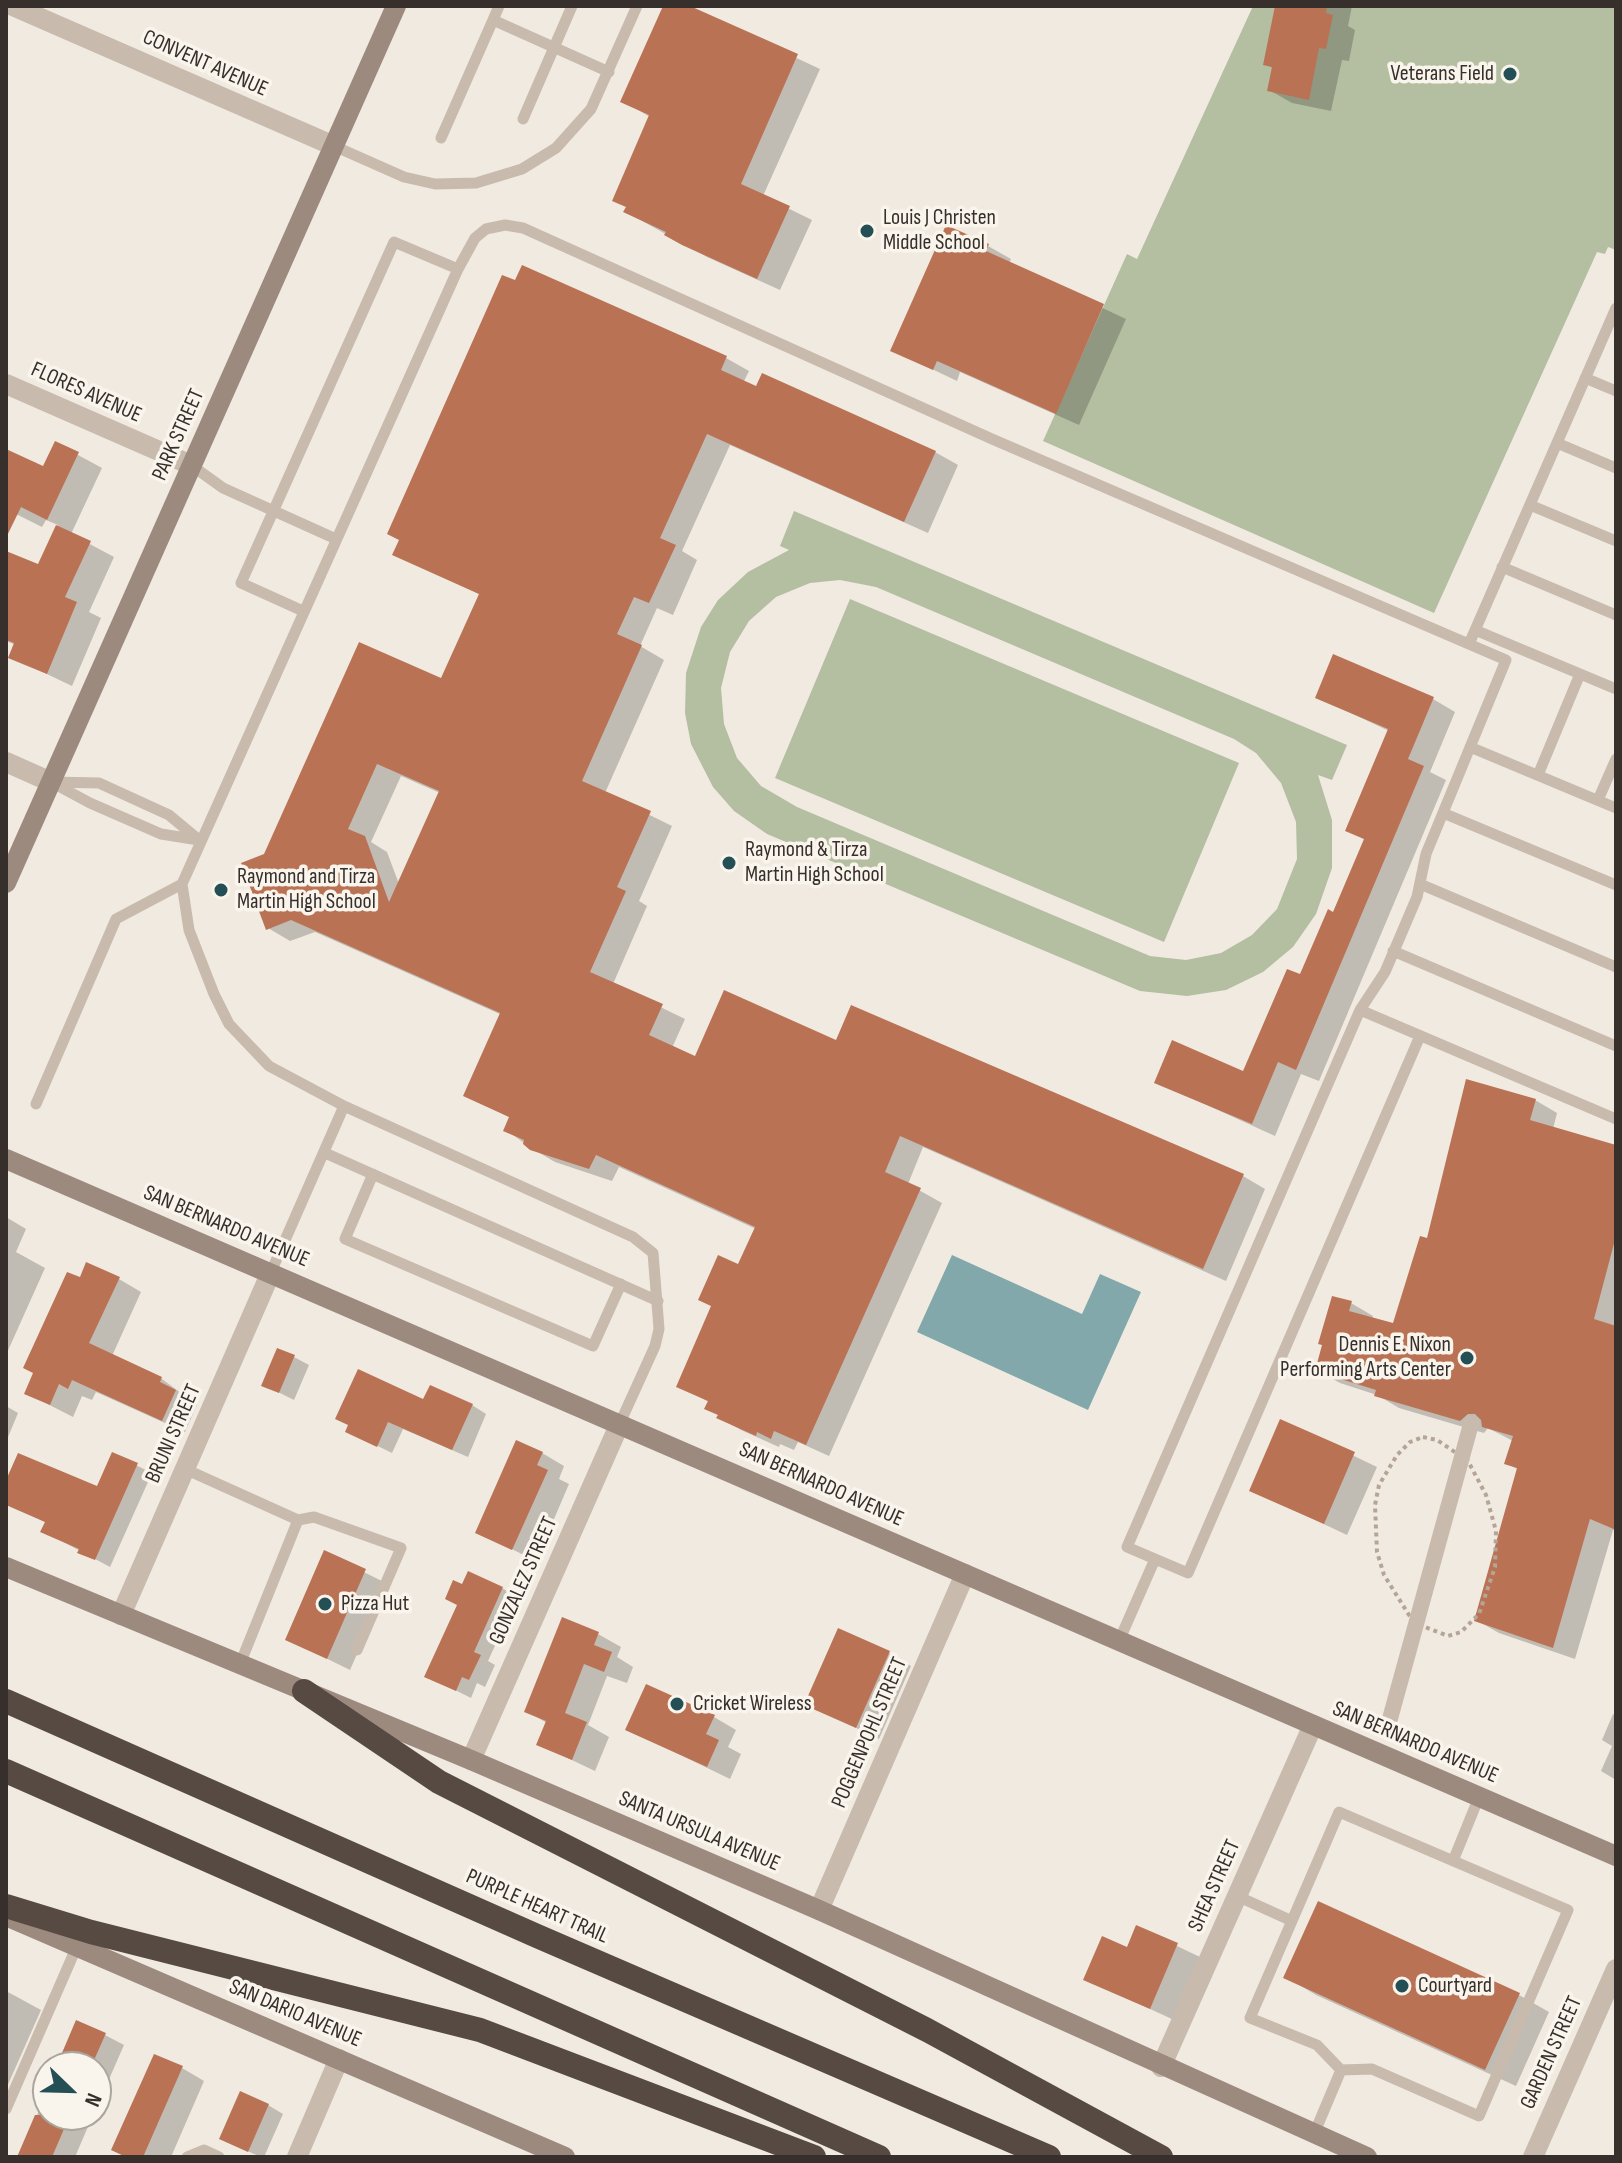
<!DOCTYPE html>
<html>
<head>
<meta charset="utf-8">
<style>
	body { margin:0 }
	#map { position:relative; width:1622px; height:2163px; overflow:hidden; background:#f1eae0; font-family:"Sofia Sans Condensed",sans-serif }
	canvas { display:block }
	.frame { position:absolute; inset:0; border:8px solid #372f2b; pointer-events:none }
	.north { position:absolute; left:32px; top:2051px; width:80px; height:80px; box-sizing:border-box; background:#f9f4ec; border:2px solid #aba59f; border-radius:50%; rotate:113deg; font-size:22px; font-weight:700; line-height:32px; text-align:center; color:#372f2b }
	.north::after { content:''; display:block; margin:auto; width:28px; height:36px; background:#244f55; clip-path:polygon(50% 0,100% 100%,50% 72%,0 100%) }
</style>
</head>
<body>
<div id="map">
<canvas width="1622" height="2163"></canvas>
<div class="frame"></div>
<div class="north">N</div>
</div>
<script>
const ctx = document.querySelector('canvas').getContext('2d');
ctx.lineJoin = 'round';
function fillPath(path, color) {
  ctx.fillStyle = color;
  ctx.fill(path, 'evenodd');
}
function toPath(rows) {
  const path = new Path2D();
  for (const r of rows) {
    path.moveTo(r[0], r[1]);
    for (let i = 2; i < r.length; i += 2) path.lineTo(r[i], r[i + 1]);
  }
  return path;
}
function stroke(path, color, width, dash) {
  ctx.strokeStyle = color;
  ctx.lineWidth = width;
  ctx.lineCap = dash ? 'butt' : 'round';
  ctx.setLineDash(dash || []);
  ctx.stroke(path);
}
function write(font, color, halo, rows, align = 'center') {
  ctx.font = font + ' "Sofia Sans Condensed",sans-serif';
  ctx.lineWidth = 7;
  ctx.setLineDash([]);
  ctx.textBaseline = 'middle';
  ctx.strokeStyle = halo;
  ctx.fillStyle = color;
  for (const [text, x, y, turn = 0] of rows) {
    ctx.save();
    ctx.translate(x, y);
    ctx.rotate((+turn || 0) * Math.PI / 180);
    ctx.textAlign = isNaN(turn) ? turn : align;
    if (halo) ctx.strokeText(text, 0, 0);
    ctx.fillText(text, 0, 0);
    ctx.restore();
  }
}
fillPath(toPath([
	[1253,6,1616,6,1616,250,1608,247,1605,254,1597,252,1434,613,1043,441,1127,254,1137,259],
	[794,511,1347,745,1332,780,1318,775,1332,820,1332,868,1316,914,1293,947,1263,972,1226,990,1187,996,1140,991,767,834,734,811,713,787,691,744,685,713,686,673,701,627,718,600,748,572,789,550,780,546],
	[840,580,876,587,1234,739,1256,753,1281,783,1296,822,1297,859,1277,909,1252,935,1221,953,1186,960,1150,956,797,807,761,786,737,758,724,724,721,688,730,652,749,621,776,597,810,583],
	[850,599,1239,763,1164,942,775,778]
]), '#b4bfa2');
fillPath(toPath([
	[952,1255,1082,1314,1100,1274,1141,1292,1088,1410,917,1332]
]), '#82a8ab');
fillPath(toPath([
	[665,6,685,6,820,69,763,196,812,220,780,290,707,257,626,212,650,117,623,101],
	[1277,6,1352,6,1348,26,1355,30,1349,61,1342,60,1331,111,1292,103,1269,90,1274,69,1266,64],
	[988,246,1011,259,1009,264,1126,319,1079,425,960,372,957,381,892,350],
	[726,358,749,371,743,383,935,452,958,465,928,533,730,445,682,551,697,560,673,615,657,608,640,646,664,660,605,793,672,826,639,901,647,906,613,984,685,1019,672,1048,696,1059,837,1043,1243,1176,1265,1189,1226,1281,923,1147,908,1184,942,1203,829,1456,798,1442,794,1450,780,1444,779,1447,741,1430,719,1417,709,1402,678,1386,756,1229,619,1167,612,1181,555,1162,531,1148,506,1130,511,1118,466,1095,502,1015,315,932,290,941,268,928,266,856,442,681,481,595,395,554],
	[401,776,440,793,399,884,387,852,371,842],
	[56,443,102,468,71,534,114,557,89,612,101,618,72,686,11,657,16,645,6,641,6,562,39,567,58,525,46,520,42,527,6,509,6,450,43,469],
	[1317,697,1433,699,1455,712,1430,772,1446,780,1319,1081,1301,1074,1275,1136,1156,1082,1244,1074,1334,914,1366,840,1347,830,1389,731],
	[1468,1082,1535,1100,1557,1113,1553,1129,1616,1147,1616,1531,1613,1530,1575,1659,1499,1633,1476,1620,1519,1470,1506,1463,1513,1441,1488,1428,1484,1433,1399,1408,1377,1395,1340,1383,1317,1370,1324,1345,1320,1343,1334,1298,1351,1303,1373,1316,1372,1320,1394,1326,1421,1239,1429,1241],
	[6,1217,26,1229,16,1252,45,1268,6,1355],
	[119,1279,141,1292,112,1356,162,1379,197,1405,185,1432,96,1392,92,1400,82,1396,73,1417,26,1393],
	[294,1357,309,1365,294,1400,264,1385],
	[424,1402,472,1405,486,1414,468,1457,403,1429,392,1453,347,1431],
	[6,1406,18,1413,6,1442],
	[1281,1421,1377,1467,1347,1535,1251,1490],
	[542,1453,564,1466,559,1479,569,1484,536,1561,477,1532],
	[113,1454,152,1473,110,1567,43,1531,47,1523,6,1503,6,1485,98,1488],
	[325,1553,388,1584,350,1670,287,1639],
	[463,1587,502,1588,517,1597,488,1661,495,1665,485,1687,477,1683,471,1698,427,1676,459,1605],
	[598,1634,621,1647,617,1657,633,1667,627,1683,607,1676,588,1725,609,1737,595,1771,538,1744,547,1723,526,1711],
	[889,1653,911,1666,879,1739,807,1704],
	[1613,1714,1616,1716,1616,1780,1601,1771,1612,1746,1602,1740],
	[714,1717,736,1730,728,1747,741,1754,730,1779,627,1729],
	[1137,1927,1200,1957,1174,2020,1085,1979,1128,1949],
	[1286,1977,1519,1995,1549,2012,1516,2086,1316,1995],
	[6,1991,41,2010,6,2089],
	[105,2035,124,2045,96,2109,96,2067,58,2067],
	[182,2068,204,2081,171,2157,127,2157],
	[48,2090,48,2115,93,2115,75,2157,19,2157],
	[268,2105,283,2114,264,2157,261,2157,236,2146]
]), '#0003');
fillPath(toPath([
	[663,6,690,6,798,54,741,184,790,206,757,279,682,245,664,235,666,232,623,212,626,207,612,201,649,115,620,102],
	[1275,6,1327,6,1326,13,1333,15,1326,49,1319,48,1309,100,1267,91,1272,67,1263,65],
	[946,225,989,244,986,251,1104,304,1056,414,937,361,933,370,890,351],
	[522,265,727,356,721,370,756,386,762,373,936,451,904,522,707,434,660,538,676,545,649,603,634,597,617,634,642,645,582,781,651,811,617,887,626,891,590,972,663,1004,649,1035,695,1056,724,990,836,1040,851,1005,1244,1174,1203,1269,900,1136,885,1172,921,1188,806,1445,774,1431,771,1439,757,1432,756,1436,716,1418,718,1415,704,1409,708,1401,676,1387,711,1306,698,1300,718,1255,738,1264,755,1227,596,1155,589,1169,530,1150,523,1144,524,1140,503,1131,509,1117,463,1096,500,1013,291,920,266,930,241,863,264,854,359,642,441,678,479,594,392,555,399,540,387,534,502,275,515,280],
	[377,764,439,791,389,902,365,836,348,829],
	[55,441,79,452,47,520,21,507,6,538,6,449,43,466],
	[56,525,91,541,65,597,77,602,47,674,8,658,14,643,6,640,6,551,38,564],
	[1333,654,1434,697,1408,759,1424,766,1296,1070,1278,1062,1252,1124,1154,1083,1172,1040,1243,1071,1287,969,1300,974,1328,909,1333,912,1364,839,1345,831,1388,729,1315,698],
	[1466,1079,1536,1099,1530,1120,1616,1145,1616,1236,1594,1319,1616,1326,1616,1530,1590,1519,1553,1648,1474,1621,1517,1468,1504,1464,1513,1436,1482,1427,1481,1420,1475,1414,1468,1414,1460,1421,1374,1396,1376,1390,1315,1371,1322,1345,1318,1344,1332,1296,1352,1301,1349,1311,1393,1323,1420,1236,1427,1238],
	[86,1262,120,1277,89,1343,162,1377,160,1382,176,1390,162,1421,72,1380,68,1389,59,1384,50,1405,24,1394,33,1373,23,1368,67,1272,80,1277],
	[277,1348,295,1355,279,1393,261,1386],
	[358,1369,423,1399,430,1385,473,1404,452,1450,388,1422,377,1447,345,1432,348,1425,335,1419],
	[1280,1419,1355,1452,1324,1524,1249,1491],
	[516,1440,543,1452,537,1465,548,1470,512,1550,475,1533],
	[112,1452,138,1463,95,1560,77,1553,79,1549,40,1532,45,1522,6,1505,6,1480,18,1453,97,1486],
	[324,1550,366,1569,327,1659,285,1640],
	[468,1571,503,1587,474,1652,481,1655,469,1680,462,1677,456,1691,424,1677,457,1605,445,1599,453,1580,462,1584],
	[562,1617,599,1632,594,1645,612,1652,604,1672,584,1664,565,1713,587,1722,572,1760,536,1745,546,1721,524,1712],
	[838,1628,890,1651,856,1728,804,1705],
	[646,1684,715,1715,706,1734,719,1740,707,1767,625,1730],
	[1318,1901,1520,1993,1485,2070,1283,1978],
	[1136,1925,1178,1943,1150,2009,1083,1980,1102,1936,1127,1947],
	[76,2020,106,2033,91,2067,56,2067],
	[154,2054,183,2066,143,2157,126,2157,111,2150],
	[240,2091,269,2104,248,2152,219,2139],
	[35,2115,70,2115,52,2157,17,2157]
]), '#ba7255');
stroke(toPath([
	[1423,1437,1437,1440,1468,1461,1486,1495,1496,1531,1495,1567,1479,1614,1461,1632,1448,1636,1420,1625,1409,1615,1384,1575,1377,1552,1375,1505,1379,1485,1397,1455,1410,1442,1423,1437]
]), '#b4a597', 4, [4, 4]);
stroke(toPath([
	[499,6,493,20,609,72],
	[523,119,572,6],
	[441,138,493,20],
	[334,146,404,177,435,184,476,183,522,169,556,148,591,109,637,6],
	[1585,378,1616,391],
	[1557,443,1616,468],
	[191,465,223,488,336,539],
	[1530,505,1616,541],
	[1502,567,1616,615],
	[303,611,241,583,394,242,458,269],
	[1475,630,1616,689],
	[1469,644,1616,308],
	[1470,747,1616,808],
	[1538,775,1580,674],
	[51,782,99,783,169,815,199,840,161,834,90,803,51,782],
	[1598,800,1616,759],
	[1443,813,1616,885],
	[1420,884,1616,967],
	[1393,951,1616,1046],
	[36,1104,116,919,182,884],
	[325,1153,658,1301],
	[373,1174,345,1239,593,1346,621,1284],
	[271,1272,344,1106],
	[620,1423,655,1346,659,1329,653,1253,633,1237,344,1106,269,1066,229,1024,214,994,189,930,182,884,458,269,475,238,486,229,505,225,523,228,992,439,1506,660,1426,854,1417,897,1385,972,1360,1010],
	[185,1469,298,1520,314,1517,401,1548,357,1650],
	[1155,1559,1188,1573,1420,1036],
	[1119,1641,1155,1559,1127,1547,1360,1010,1616,1119],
	[240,1664,298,1520],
	[1453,1861,1479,1797],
	[1237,1896,1292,1921],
	[6,2109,77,1946],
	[1314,2134,1341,2070,1372,2069,1479,2116,1568,1910,1339,1812,1250,2018,1317,2045,1341,2070],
	[187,2157,204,2150,219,2157]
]), '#c8bbad', 11);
stroke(toPath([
	[1388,1726,1471,1424]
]), '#c8bbad', 16);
stroke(toPath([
	[13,6,334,146],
	[6,384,191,465],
	[6,762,51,782],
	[121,1615,271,1272],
	[471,1760,620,1423],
	[819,1910,965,1574],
	[1161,2067,1313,1725],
	[297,2157,339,2059],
	[1533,2157,1616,1969]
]), '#c8bbad', 20);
stroke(toPath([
	[6,883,396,6],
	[6,1159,1616,1856],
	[6,1567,471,1760,819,1910,1367,2157],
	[6,1916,565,2157]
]), '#9c8a7f', 20);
stroke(toPath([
	[304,1691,439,1782,927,2030,1161,2157],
	[6,1701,537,1936,1049,2157],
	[6,1771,879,2157],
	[6,1906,91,1932,480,2030,814,2157]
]), '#574a43', 24);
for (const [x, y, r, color] of [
	[1510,74,8,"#244f55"],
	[867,231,8,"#244f55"],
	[729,863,8,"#244f55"],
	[221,890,8,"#244f55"],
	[1467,1358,8,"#244f55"],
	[325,1604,8,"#244f55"],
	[677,1704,8,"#244f55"],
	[1402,1986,8,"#244f55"]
]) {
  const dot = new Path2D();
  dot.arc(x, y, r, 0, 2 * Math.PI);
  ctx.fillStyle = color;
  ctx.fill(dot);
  stroke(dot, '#f9f4ec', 3);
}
write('22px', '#372f2b', '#f9f4ec', [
	["CONVENT AVENUE",205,64,24],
	["FLORES AVENUE",86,393,24],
	["PARK STREET",179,435,-66],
	["SAN BERNARDO AVENUE",226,1227,23],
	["BRUNI STREET",174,1434,-66],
	["SAN BERNARDO AVENUE",821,1485,24],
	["GONZALEZ STREET",524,1581,-66],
	["POGGENPOHL STREET",870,1733,-67],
	["SAN BERNARDO AVENUE",1415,1743,23],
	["SANTA URSULA AVENUE",699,1832,23],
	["SHEA STREET",1215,1886,-66],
	["PURPLE HEART TRAIL",537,1907,24],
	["SAN DARIO AVENUE",295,2014,23],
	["GARDEN STREET",1552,2053,-66]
]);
write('22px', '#372f2b', '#f9f4ec', [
	["Veterans Field",1494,74,"right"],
	["Louis J Christen",883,218],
	["Middle School",883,243],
	["Raymond & Tirza",745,850],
	["Martin High School",745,875],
	["Raymond and Tirza",237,877],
	["Martin High School",237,902],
	["Dennis E. Nixon",1451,1345,"right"],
	["Performing Arts Center",1451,1370,"right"],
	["Pizza Hut",341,1604],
	["Cricket Wireless",693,1704],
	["Courtyard",1418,1986]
], 'left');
</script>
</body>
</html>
